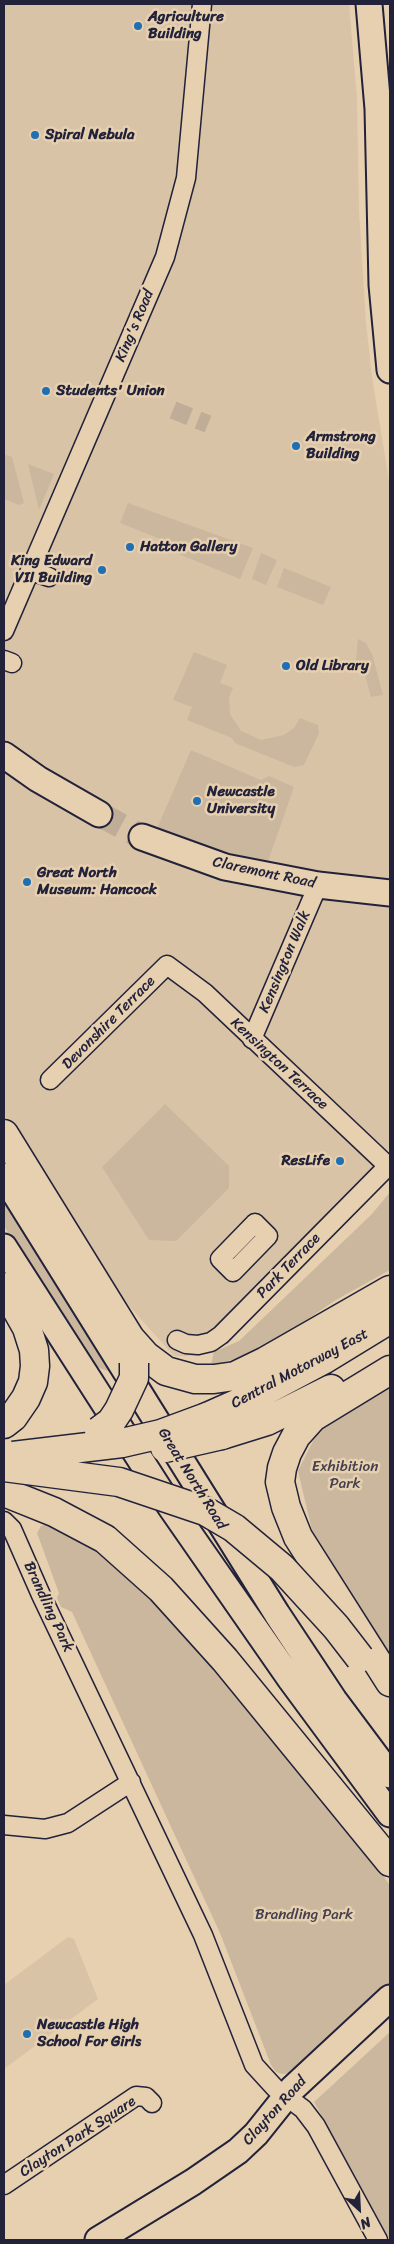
<!DOCTYPE html>
<html>
<head>
<meta charset="utf-8">
<style>
	body { margin:0 }
	#map { position:relative; width:394px; height:2244px; overflow:hidden; background:#e7d0af; font-family:Sriracha,sans-serif }
	canvas { display:block }
	.frame { position:absolute; inset:0; border:5px solid #22223b; pointer-events:none }
	.north { position:absolute; left:334px; top:2184px; width:50px; height:50px; -webkit-text-stroke:4px #e7d0af; paint-order:stroke; rotate:155deg; font-size:14px; font-weight:700; line-height:20px; text-align:center; color:#22223b }
	.north::after { content:''; display:block; margin:auto; width:18px; height:22px; background:#22223b; clip-path:polygon(50% 0,100% 100%,50% 72%,0 100%) }
</style>
</head>
<body>
<div id="map">
<canvas width="394" height="2244"></canvas>
<div class="frame"></div>
<div class="north">N</div>
</div>
<script>
const ctx = document.querySelector('canvas').getContext('2d');
ctx.lineJoin = 'round';
function fillPath(path, color) {
  ctx.fillStyle = color;
  ctx.fill(path, 'evenodd');
}
function toPath(rows) {
  const path = new Path2D();
  for (const r of rows) {
    path.moveTo(r[0], r[1]);
    for (let i = 2; i < r.length; i += 2) path.lineTo(r[i], r[i + 1]);
  }
  return path;
}
function stroke(path, color, width, dash) {
  ctx.strokeStyle = color;
  ctx.lineWidth = width;
  ctx.lineCap = dash ? 'butt' : 'round';
  ctx.setLineDash(dash || []);
  ctx.stroke(path);
}
function write(font, color, halo, rows, align = 'center') {
  ctx.font = font + ' Sriracha,sans-serif';
  ctx.lineWidth = 5;
  ctx.setLineDash([]);
  ctx.textBaseline = 'middle';
  ctx.strokeStyle = halo;
  ctx.fillStyle = color;
  for (const [text, x, y, turn = 0] of rows) {
    ctx.save();
    ctx.translate(x, y);
    ctx.rotate((+turn || 0) * Math.PI / 180);
    ctx.textAlign = isNaN(turn) ? turn : align;
    if (halo) ctx.strokeText(text, 0, 0);
    ctx.fillText(text, 0, 0);
    ctx.restore();
  }
}
fillPath(toPath([
	[4,4,349,4,357,99,359,210,366,323,372,377,390,487,390,1146,384,1156,222,1323,231,1339,200,1356,174,1356,114,1289,4,1114],
	[68,1937,74,1939,98,1999,4,2069,4,1985]
]), '#d9c3a6');
fillPath(toPath([
	[4,454,12,457,24,503,19,505,4,499],
	[28,464,54,474,39,510],
	[128,503,253,548,240,579,164,548,165,541,120,523],
	[261,553,277,560,266,585,252,579],
	[284,568,331,587,323,605,277,587],
	[358,639,366,643,372,654,383,695,371,697,364,671,356,660],
	[194,652,227,665,220,683,233,688,229,697,230,714,241,731,261,740,284,735,294,728,300,718,318,725,319,733,304,765,294,767,235,743,232,738,187,720,192,707,173,700],
	[191,750,261,780,269,776,294,787,266,867,156,831],
	[165,1104,229,1166,229,1188,176,1241,149,1240,102,1167],
	[390,1192,390,1270,334,1301,259,1353,211,1365,214,1352,239,1341,372,1214],
	[4,1193,114,1373,91,1365,4,1226],
	[390,1377,390,1656,314,1539,298,1471,325,1417],
	[49,1523,108,1557,187,1636,381,1872,390,1886,390,1983,292,2073,282,2074,276,2072,271,2065,220,1933,72,1612,61,1607,57,1598,59,1593,37,1533,41,1526],
	[390,2032,390,2240,314,2102]
]), '#cab79e');
stroke(toPath([
	[173,410,208,424]
]), '#c0ad98', 18, [18, 9]);
stroke(toPath([
	[99,814,142,837]
]), '#c0ad98', 25, [25, 12]);
const street = toPath([
	[31,571,49,577],
	[4,631,165,257,186,178,202,4],
	[4,660,12,663],
	[252,1039,318,885],
	[50,1080,167,965,205,993,388,1166],
	[255,1223,268,1236,233,1272,220,1259,255,1223],
	[177,1340,186,1344,198,1345,211,1342,221,1335,390,1164],
	[4,1521,12,1529,41,1595,203,1935,254,2065,275,2088,303,2109,316,2126,378,2240],
	[4,1825,45,1829,68,1823,131,1782],
	[4,2185,136,2096,146,2097,152,2103]
]);
const secondary = toPath([
	[369,4,378,109,382,285,390,370],
	[4,755,38,779,99,814],
	[142,837,225,867,318,885,390,893],
	[4,1176,277,1614,334,1700,390,1775],
	[4,1247,170,1506,291,1680,390,1814],
	[98,2240,193,2182,238,2151,256,2134,292,2089,390,1998]
]);
const highway = toPath([
	[4,1134,130,1338,146,1356,166,1371,195,1379,214,1379,235,1376,266,1361,390,1290],
	[4,1287,27,1328,34,1350,35,1366,33,1382,26,1398,13,1417,4,1424],
	[390,1370,313,1417,296,1436,287,1453,282,1468,280,1482,286,1507,298,1537,390,1682],
	[207,1417,261,1393,323,1360,390,1319],
	[222,1435,267,1421,331,1389],
	[4,1492,54,1512,105,1539,161,1589,225,1660,390,1862]
]);
stroke(street, '#22223b', 21);
stroke(secondary, '#22223b', 29);
stroke(highway, '#22223b', 31);
stroke(street, '#e7d0af', 18);
stroke(secondary, '#e7d0af', 25);
stroke(highway, '#e7d0af', 28);
const highwayBridge = toPath([
	[99,1431,111,1422,119,1410,134,1378,134,1363],
	[165,1448,222,1435],
	[13,1456,122,1443,161,1434,207,1417],
	[4,1467,119,1482,205,1511,234,1528,282,1568,336,1627,360,1658]
]);
stroke(highwayBridge, '#22223b', 31, []);
stroke(highwayBridge, '#e7d0af', 28);
for (const [x, y, r, color] of [
	[138,26,5,"#1f6fb2"],
	[35,135,5,"#1f6fb2"],
	[46,391,5,"#1f6fb2"],
	[296,446,5,"#1f6fb2"],
	[130,547,5,"#1f6fb2"],
	[102,570,5,"#1f6fb2"],
	[286,666,5,"#1f6fb2"],
	[197,801,5,"#1f6fb2"],
	[27,882,5,"#1f6fb2"],
	[340,1161,5,"#1f6fb2"],
	[27,2034,5,"#1f6fb2"]
]) {
  const dot = new Path2D();
  dot.arc(x, y, r, 0, 2 * Math.PI);
  ctx.fillStyle = color;
  ctx.fill(dot);
  stroke(dot, '#e7d0af', 2);
}
write('bold 15px', '#22223b', '#e7d0af', [
	["Agriculture",148,17],
	["Building",148,34],
	["Spiral Nebula",45,135],
	["Students' Union",56,391],
	["Armstrong",306,437],
	["Building",306,454],
	["Hatton Gallery",140,547],
	["King Edward",92,561,"right"],
	["VII Building",92,578,"right"],
	["Old Library",296,666],
	["Newcastle",207,792],
	["University",207,809],
	["Great North",37,873],
	["Museum: Hancock",37,890],
	["ResLife",330,1161,"right"],
	["Newcastle High",37,2025],
	["School For Girls",37,2042]
], 'left');
write('15px', '#22223b', '#e7d0af', [
	["King's Road",135,326,-67],
	["Claremont Road",264,873,12],
	["Kensington Walk",285,962,-67],
	["Devonshire Terrace",109,1023,-45],
	["Kensington Terrace",279,1064,43],
	["Park Terrace",289,1266,-46],
	["Central Motorway East",300,1369,-28],
	["Great North Road",192,1479,58],
	["Brandling Park",48,1607,65],
	["Clayton Road",275,2111,-48],
	["Clayton Park Square",78,2137,-33]
]);
write('15px', '#44404f', '#e7d0af', [
	["Exhibition",345,1467],
	["Park",345,1484],
	["Brandling Park",304,1915]
]);
</script>
</body>
</html>
